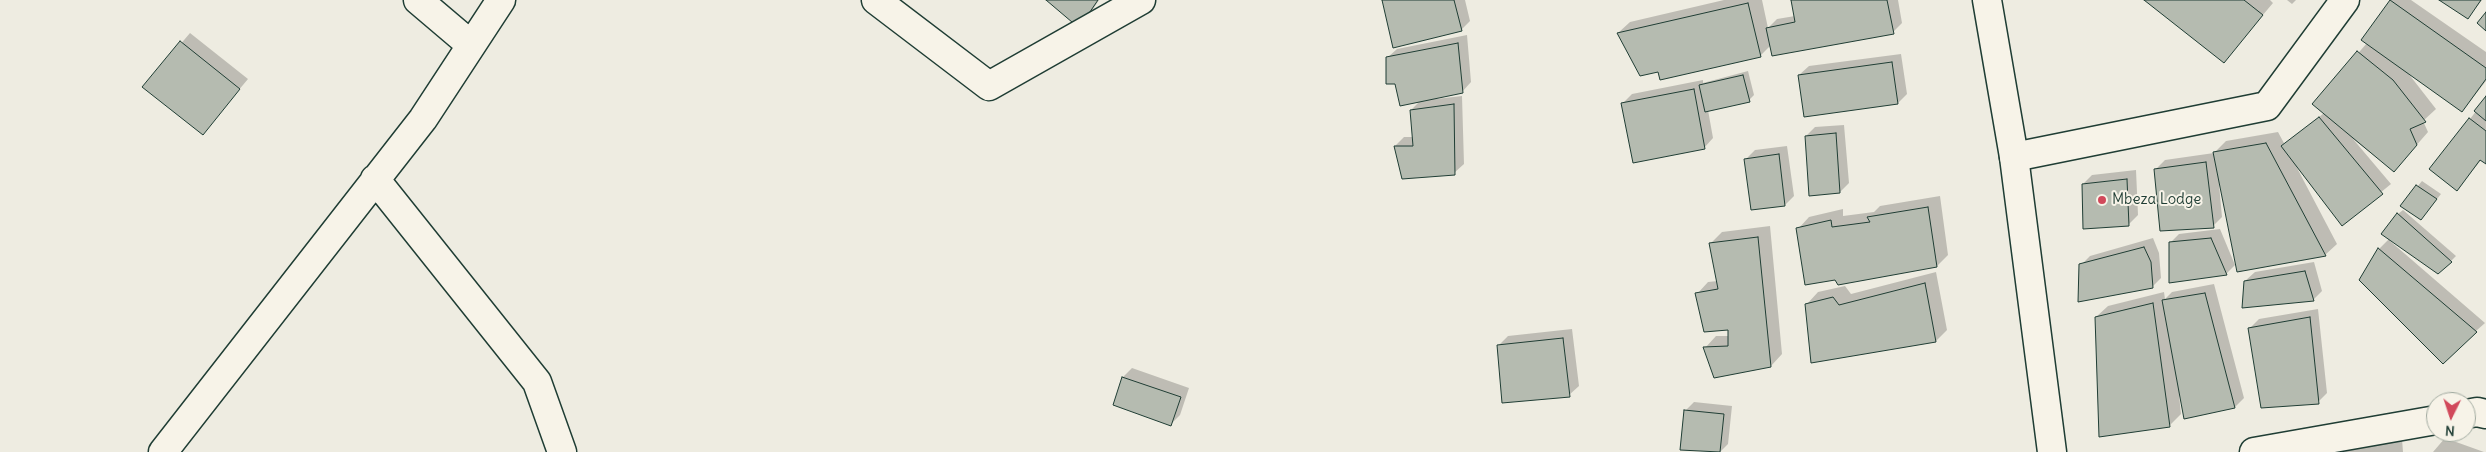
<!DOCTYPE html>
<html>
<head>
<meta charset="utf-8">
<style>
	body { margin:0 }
	#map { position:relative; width:2486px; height:452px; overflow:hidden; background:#eeece1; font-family:Delius,sans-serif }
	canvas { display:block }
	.north { position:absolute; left:2426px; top:392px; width:50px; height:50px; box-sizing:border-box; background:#f7f3e8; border:1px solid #a1aaa0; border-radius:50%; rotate:184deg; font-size:14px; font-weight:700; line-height:20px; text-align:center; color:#1f3d34 }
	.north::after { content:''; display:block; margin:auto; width:18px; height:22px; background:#d1495b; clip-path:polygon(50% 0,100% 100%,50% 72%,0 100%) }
</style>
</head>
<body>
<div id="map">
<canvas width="2486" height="452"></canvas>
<div class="north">N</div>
</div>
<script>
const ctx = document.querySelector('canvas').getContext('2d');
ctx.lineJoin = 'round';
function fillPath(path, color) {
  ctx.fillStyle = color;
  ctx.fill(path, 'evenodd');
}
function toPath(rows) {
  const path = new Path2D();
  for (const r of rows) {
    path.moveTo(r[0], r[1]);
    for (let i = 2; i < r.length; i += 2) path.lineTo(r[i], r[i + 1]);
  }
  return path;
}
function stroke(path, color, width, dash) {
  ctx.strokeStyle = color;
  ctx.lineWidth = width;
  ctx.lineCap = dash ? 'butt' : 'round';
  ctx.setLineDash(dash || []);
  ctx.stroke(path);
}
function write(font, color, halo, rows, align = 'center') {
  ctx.font = font + ' Delius,sans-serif';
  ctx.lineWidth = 4;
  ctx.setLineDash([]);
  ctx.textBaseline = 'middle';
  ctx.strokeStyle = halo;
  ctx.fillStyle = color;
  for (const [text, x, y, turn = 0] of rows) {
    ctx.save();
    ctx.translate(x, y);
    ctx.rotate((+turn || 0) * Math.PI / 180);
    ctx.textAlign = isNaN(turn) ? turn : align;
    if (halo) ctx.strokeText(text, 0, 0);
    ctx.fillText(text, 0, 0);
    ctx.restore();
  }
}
fillPath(toPath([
	[1048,0,1099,0,1087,18],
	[1383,0,1465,0,1470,21,1461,30],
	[1724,0,1762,0,1768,28,1777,19,1795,16,1792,0,1898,0,1902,23,1893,32,1771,45,1760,56,1659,70,1618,33,1630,22],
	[2146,0,2270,0,2273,3,2224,61],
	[2287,0,2296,0,2292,4],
	[2391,0,2411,0,2486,52,2486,81,2462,111,2408,73,2436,109,2423,121,2428,132,2394,171,2353,139,2391,184,2342,224,2296,166,2337,244,2325,255,2221,184,2219,184,2222,217,2213,226,2156,169,2165,160,2214,153,2226,141,2278,132,2285,145,2324,113,2314,104,2367,43,2362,40],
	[2441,0,2482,0,2468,17],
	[190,33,248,79,202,134,144,87],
	[1467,35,1471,82,1462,92,1436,97,1436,99,1462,96,1464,164,1454,173,1395,146,1404,137,1413,137,1411,110,1421,100,1396,82,1387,58,1397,49],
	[1901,54,1907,94,1898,103,1799,75,1809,66],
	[1748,71,1754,95,1749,100,1708,110,1713,138,1704,148,1623,103,1632,94,1703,80,1703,83],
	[2486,98,2486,163,2481,160,2457,190,2470,119],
	[1844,125,1849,183,1840,192,1806,136,1815,127],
	[1787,146,1794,196,1785,205,1746,159,1755,150],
	[2136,170,2138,215,2129,224,2083,184,2092,175],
	[2422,181,2441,194,2421,219,2402,205],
	[1940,196,1948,255,1937,266,1798,229,1809,217,1843,209,1843,216,1874,212,1880,206],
	[2403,210,2456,256,2451,261,2391,240,2390,241,2485,323,2476,331,2361,280,2379,249,2389,239,2398,214],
	[1770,226,1782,354,1771,366,1705,348,1716,336,1729,336,1729,329,1697,294,1708,282,1718,281,1710,244,1722,232],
	[2220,229,2235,265,2226,274,2170,243,2179,234],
	[2153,238,2159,253,2161,278,2152,287,2081,265,2090,256],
	[2314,262,2322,291,2313,300,2245,281,2255,272],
	[1936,272,1947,330,1936,341,1812,362,1807,304,1818,292,1845,286,1851,294],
	[2214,284,2244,398,2235,407,2179,395,2181,414,2170,425,2096,317,2108,306,2164,292,2165,299,2172,292],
	[2318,309,2327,393,2318,402,2250,328,2259,319],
	[1572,329,1579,386,1569,395,1499,345,1508,336],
	[1132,368,1189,388,1180,415,1171,424,1114,405,1123,377],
	[1694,402,1732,406,1728,444,1720,452,1681,449,1685,411],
	[2445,438,2484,452,2433,452],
	[2402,439,2403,452,2342,452,2350,444]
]), '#0003');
const building = toPath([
	[1046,0,1098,0,1079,28,1046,0],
	[1382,0,1454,0,1462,31,1393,48,1382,0],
	[1791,0,1887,0,1894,34,1772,56,1766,28,1795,22,1791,0],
	[2144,0,2244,0,2263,15,2224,63,2144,0],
	[2390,0,2486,68,2486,79,2462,112,2361,40,2390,0],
	[2439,0,2481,0,2468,19,2439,0],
	[1748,3,1761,57,1660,80,1658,72,1640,76,1617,33,1748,3],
	[2486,12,2486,31,2477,23,2486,12],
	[180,41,240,89,203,135,142,87,180,41],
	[1458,43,1463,93,1400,106,1395,84,1386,84,1386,57,1458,43],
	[2357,51,2393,80,2426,122,2410,129,2417,145,2394,172,2312,104,2357,51],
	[1892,62,1898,104,1804,117,1798,75,1892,62],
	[1743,75,1750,102,1705,112,1699,85,1743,75],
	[1694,89,1705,149,1633,163,1621,103,1694,89],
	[2486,96,2486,121,2474,111,2486,96],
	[1454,104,1455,175,1402,179,1394,146,1413,146,1410,110,1454,104],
	[2319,117,2383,194,2342,226,2281,146,2319,117],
	[2469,118,2486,131,2486,164,2480,160,2457,191,2429,169,2469,118],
	[1836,133,1840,193,1809,196,1805,136,1836,133],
	[2266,143,2326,256,2237,272,2213,152,2266,143],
	[1779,154,1785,206,1751,210,1744,159,1779,154],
	[2206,162,2214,228,2160,231,2154,169,2206,162],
	[2127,179,2129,226,2083,229,2082,184,2127,179],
	[2416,185,2437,199,2421,220,2400,206,2416,185],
	[1928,207,1937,267,1838,285,1835,280,1805,285,1796,228,1831,220,1832,227,1870,222,1867,217,1928,207],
	[2397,213,2452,262,2438,274,2381,234,2397,213],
	[1758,237,1771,367,1714,378,1703,347,1728,346,1728,330,1704,332,1695,293,1718,289,1709,243,1758,237],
	[2211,238,2227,275,2169,283,2169,242,2211,238],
	[2144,247,2151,262,2153,288,2078,302,2079,264,2144,247],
	[2378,248,2477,332,2443,364,2359,280,2378,248],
	[2305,271,2314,301,2242,308,2244,281,2305,271],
	[1925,283,1936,342,1811,363,1805,304,1833,297,1839,305,1925,283],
	[2205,293,2235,408,2184,419,2162,300,2205,293],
	[2153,303,2170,427,2099,437,2095,317,2153,303],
	[2310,317,2319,404,2261,408,2248,328,2310,317],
	[1563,338,1570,397,1502,403,1497,345,1563,338],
	[1122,377,1181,397,1171,426,1113,405,1122,377],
	[1684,410,1724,414,1720,452,1680,450,1684,410]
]);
fillPath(building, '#b5bbb0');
stroke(building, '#1f3d34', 1);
const minor = toPath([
	[418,0,471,45],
	[876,0,989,86,1141,0],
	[2014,157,2267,106,2345,0],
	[375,179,537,382,562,452],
	[2466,414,2477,412,2486,414],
	[163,452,423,119,501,0],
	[2254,452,2436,420]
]);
const tertiary = toPath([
	[1987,0,2014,157,2052,452]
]);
stroke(minor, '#1f3d34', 31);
stroke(tertiary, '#1f3d34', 31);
stroke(minor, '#f7f3e8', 28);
stroke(tertiary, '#f7f3e8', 28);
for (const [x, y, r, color] of [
	[2102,200,5,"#d1495b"]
]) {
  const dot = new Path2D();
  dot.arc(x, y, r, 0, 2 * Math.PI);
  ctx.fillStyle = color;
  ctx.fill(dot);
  stroke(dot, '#f7f3e8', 2);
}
write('15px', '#1f3d34', '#f7f3e8', [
	["Mbeza Lodge",2112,200]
], 'left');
</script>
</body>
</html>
